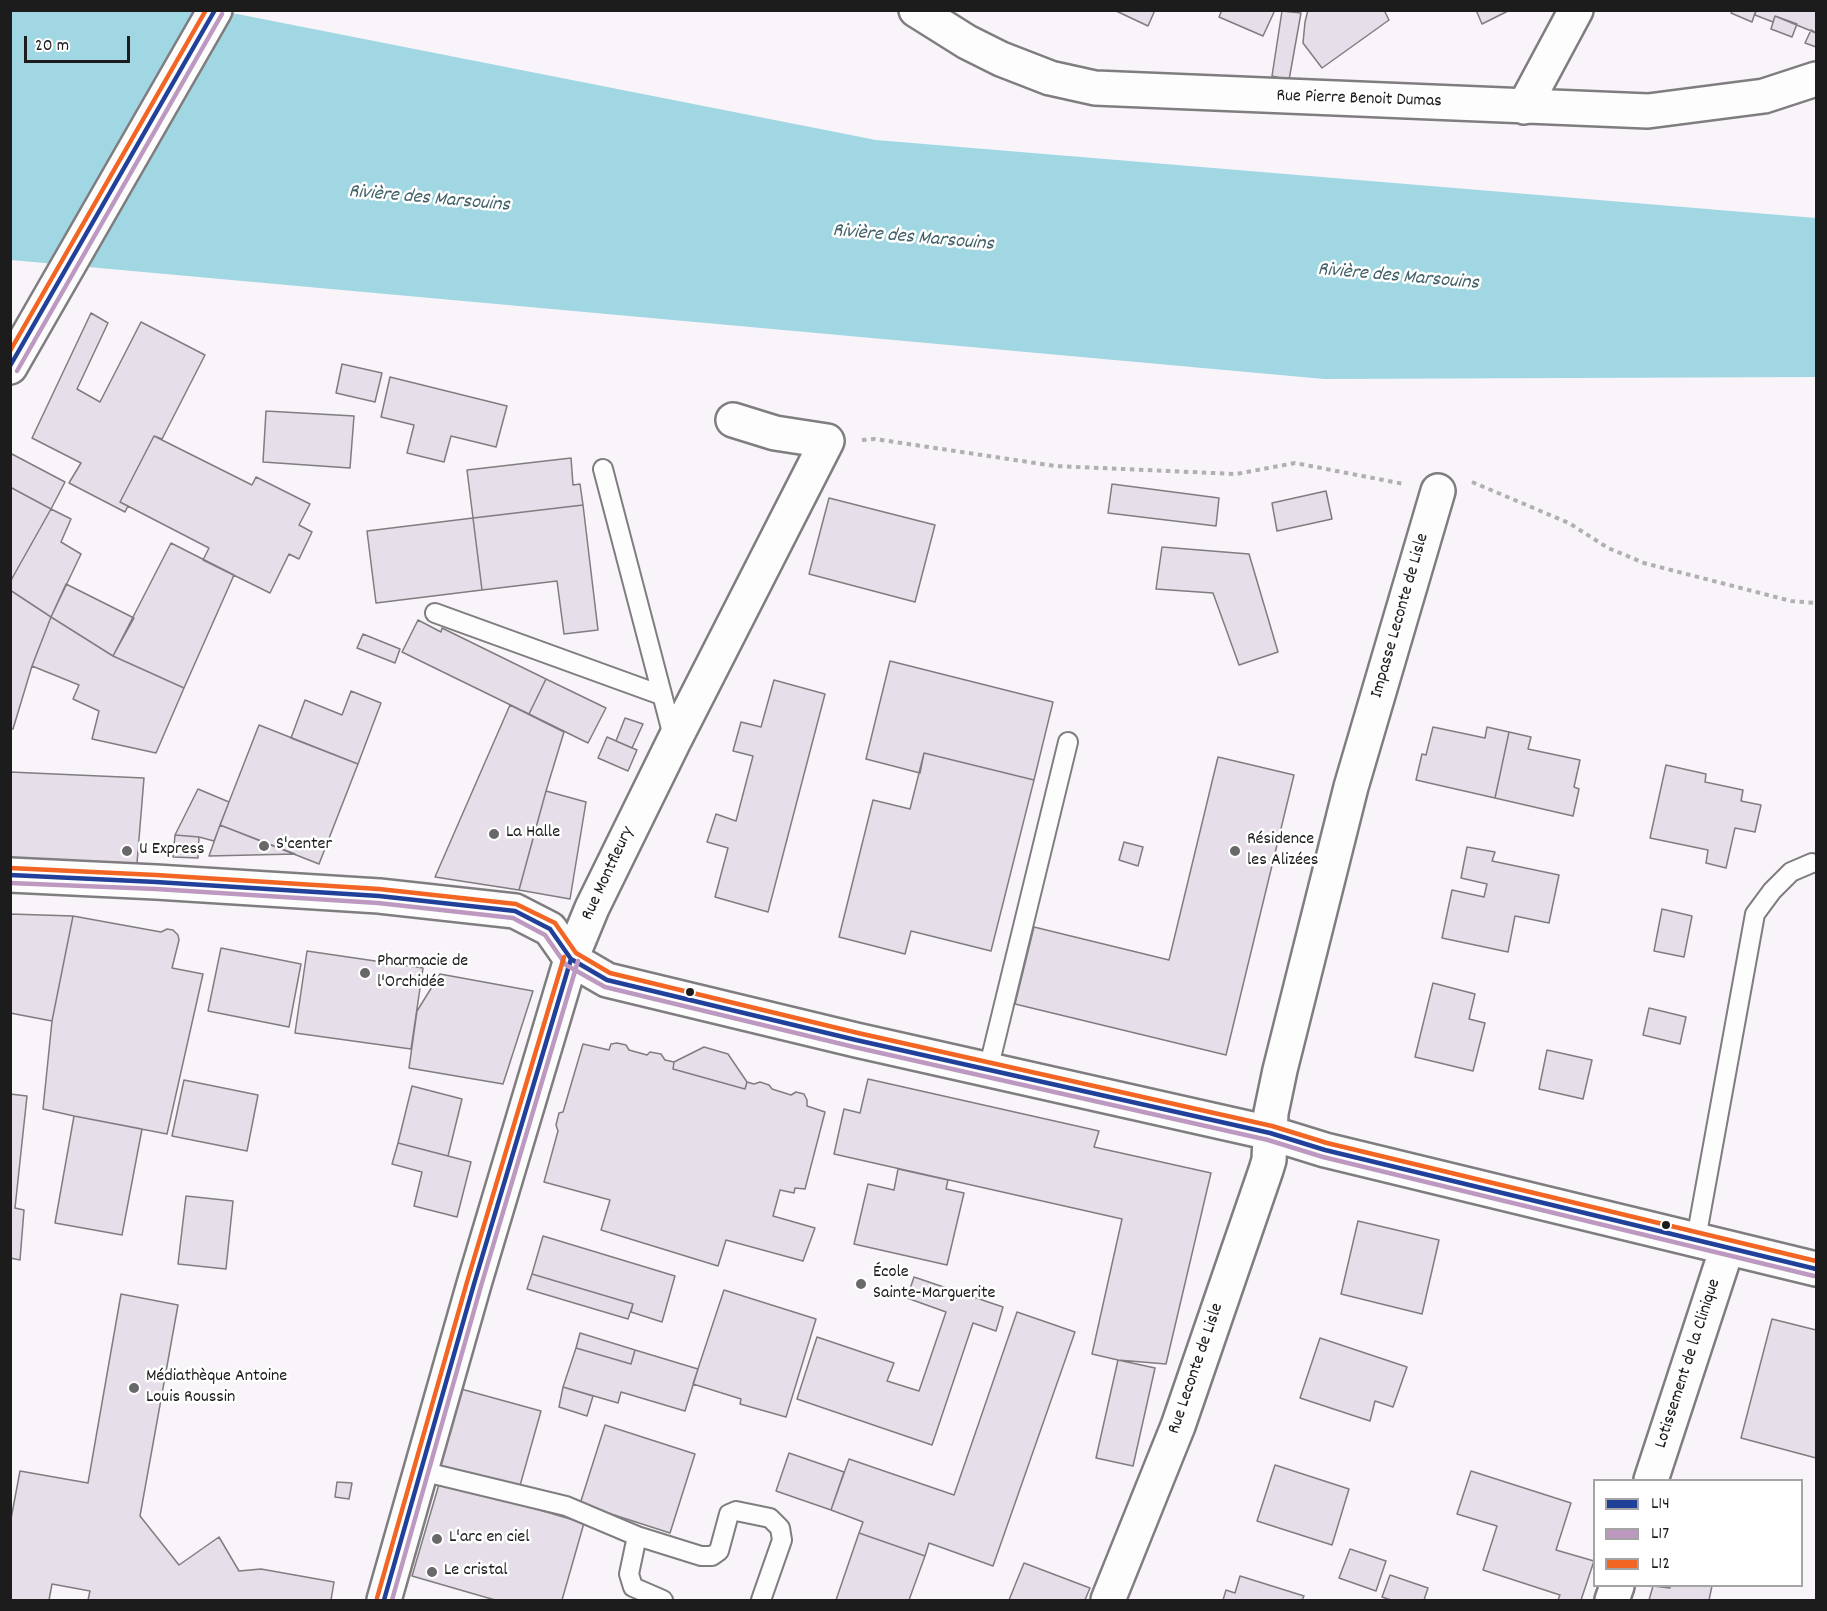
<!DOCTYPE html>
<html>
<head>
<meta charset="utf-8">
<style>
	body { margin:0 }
	#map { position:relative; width:1827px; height:1611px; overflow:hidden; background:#f8f4f9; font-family:Dekko,sans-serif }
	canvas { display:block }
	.frame { position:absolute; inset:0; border:12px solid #1c1c1c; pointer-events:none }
	.legend { position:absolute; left:1593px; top:1479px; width:210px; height:108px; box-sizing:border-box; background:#fff; border:2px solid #a4a4a4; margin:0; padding:8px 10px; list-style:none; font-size:18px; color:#1c1c1c }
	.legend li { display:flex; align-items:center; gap:12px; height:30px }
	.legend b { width:30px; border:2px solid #a4a4a4 }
	.scale { position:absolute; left:24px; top:36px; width:106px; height:27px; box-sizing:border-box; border:3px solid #1c1c1c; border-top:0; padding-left:8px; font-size:18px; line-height:21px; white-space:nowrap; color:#1c1c1c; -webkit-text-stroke:4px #fff; paint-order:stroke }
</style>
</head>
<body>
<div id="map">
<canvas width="1827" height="1611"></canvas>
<div class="frame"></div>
<ul class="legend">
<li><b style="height:8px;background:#21409a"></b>L14</li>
<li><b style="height:8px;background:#bd99c1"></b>L17</li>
<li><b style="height:8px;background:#f26522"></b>L12</li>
</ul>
<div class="scale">20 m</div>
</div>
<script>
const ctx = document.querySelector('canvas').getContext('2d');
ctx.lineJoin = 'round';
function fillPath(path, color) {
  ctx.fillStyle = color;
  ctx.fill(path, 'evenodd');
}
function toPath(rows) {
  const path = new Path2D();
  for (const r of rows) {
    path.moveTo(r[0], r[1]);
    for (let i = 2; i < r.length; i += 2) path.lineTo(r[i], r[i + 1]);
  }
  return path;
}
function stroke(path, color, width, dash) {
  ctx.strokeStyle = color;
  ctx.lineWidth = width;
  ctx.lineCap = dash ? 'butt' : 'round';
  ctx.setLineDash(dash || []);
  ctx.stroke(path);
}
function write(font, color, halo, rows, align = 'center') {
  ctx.font = font + ' Dekko,sans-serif';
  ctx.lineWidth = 5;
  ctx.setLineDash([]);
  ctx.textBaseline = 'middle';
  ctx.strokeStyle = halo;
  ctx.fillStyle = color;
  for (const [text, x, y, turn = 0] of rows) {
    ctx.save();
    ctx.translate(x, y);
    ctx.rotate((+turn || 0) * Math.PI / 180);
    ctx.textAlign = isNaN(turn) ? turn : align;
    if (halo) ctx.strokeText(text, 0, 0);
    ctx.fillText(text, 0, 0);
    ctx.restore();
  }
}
fillPath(toPath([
	[10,11,222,11,876,140,1816,218,1816,377,1324,379,11,260]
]), '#a1d7e3');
const building = toPath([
	[1114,10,1155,10,1148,26,1114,10],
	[1222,10,1275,10,1263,36,1219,17,1222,10],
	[1308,10,1384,10,1389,20,1322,68,1303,43,1305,22,1308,10],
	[1476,10,1510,10,1482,24,1476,10],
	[1733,10,1756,10,1752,22,1731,13,1733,10],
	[1756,10,1816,10,1816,33,1775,16,1773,22,1755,15,1756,10],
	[1282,11,1301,13,1289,80,1272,76,1282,11],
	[1775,16,1797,24,1792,37,1771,29,1775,16],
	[1811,30,1816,33,1816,47,1805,43,1811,30],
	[91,313,108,323,77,389,100,402,141,322,205,355,162,439,154,436,120,502,128,506,125,512,69,483,81,463,32,438,91,313],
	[342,364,382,373,375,402,336,393,342,364],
	[390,377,507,406,496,447,451,436,444,462,407,453,414,425,381,417,390,377],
	[266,411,354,416,350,468,263,462,266,411],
	[154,436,252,485,256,477,310,504,299,525,312,532,299,559,289,554,270,593,203,560,209,548,120,502,154,436],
	[10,453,65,482,51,509,10,487,10,453],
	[571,458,573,485,580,484,583,505,473,518,467,470,571,458],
	[1112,484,1219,498,1216,526,1108,513,1112,484],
	[10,487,51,509,10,582,10,487],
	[1326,491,1332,519,1277,531,1272,503,1326,491],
	[829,498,935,525,915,602,809,574,829,498],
	[583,505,598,630,564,634,557,581,482,590,473,518,583,505],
	[51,509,71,519,61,542,81,554,51,617,10,590,10,582,51,509],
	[473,518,482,590,376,603,367,531,473,518],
	[171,543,234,575,184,688,113,656,171,543],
	[1162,547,1249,554,1278,652,1239,665,1213,593,1156,589,1162,547],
	[66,584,134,618,113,656,51,617,66,584],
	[10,590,51,617,32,666,13,729,10,728,10,590],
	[51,617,113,656,184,688,156,753,92,739,99,711,73,699,79,685,32,666,51,617],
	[418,620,441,632,442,628,546,679,529,714,402,652,418,620],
	[363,634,400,649,395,663,357,648,363,634],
	[890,661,1053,702,1034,780,924,753,920,773,866,759,890,661],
	[546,679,606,708,588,743,529,714,546,679],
	[774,680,825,694,768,912,715,897,728,848,707,842,716,814,736,821,753,756,733,751,741,722,761,727,774,680],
	[351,691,381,703,358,764,291,738,305,700,342,715,351,691],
	[510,705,564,732,546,791,519,890,435,877,510,705],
	[625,718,643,724,632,748,616,741,625,718],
	[259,725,358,764,319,864,220,825,259,725],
	[1433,727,1485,738,1487,727,1509,732,1495,798,1416,780,1422,754,1426,755,1433,727],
	[1509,732,1531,737,1528,749,1580,760,1574,787,1579,789,1573,816,1495,798,1509,732],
	[607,737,637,750,628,771,598,758,607,737],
	[924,753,1034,780,991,951,911,931,905,954,839,937,873,800,910,809,924,753],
	[1218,757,1294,775,1226,1055,1015,1004,1034,927,1169,960,1218,757],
	[1666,765,1706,774,1705,782,1743,790,1741,801,1761,805,1755,832,1735,828,1726,868,1706,863,1708,850,1650,838,1666,765],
	[10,772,144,778,137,863,10,860,10,772],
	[198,789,229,802,214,841,199,837,175,835,198,789],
	[546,791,586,802,570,899,519,890,546,791],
	[220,825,295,854,209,856,220,825],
	[175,835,199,837,198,858,173,857,175,835],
	[1124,842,1143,847,1138,866,1119,860,1124,842],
	[1467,847,1495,852,1492,861,1559,875,1549,923,1515,916,1508,952,1442,938,1452,890,1484,897,1487,884,1461,878,1467,847],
	[1662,909,1692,916,1684,957,1654,951,1662,909],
	[10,914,73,916,52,1021,10,1013,10,914],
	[73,916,161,932,167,929,173,930,178,935,179,940,172,968,203,974,167,1134,74,1116,43,1109,52,1021,73,916],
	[221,948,301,964,289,1027,208,1011,221,948],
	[307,951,423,968,411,1049,295,1033,307,951],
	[440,974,533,991,503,1084,409,1068,417,1011,440,974],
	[1433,983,1475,994,1469,1019,1485,1023,1473,1071,1415,1057,1433,983],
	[1649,1008,1686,1017,1680,1044,1643,1035,1649,1008],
	[617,1043,626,1045,629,1050,647,1055,650,1052,661,1054,665,1060,674,1062,673,1069,745,1089,747,1082,754,1084,760,1082,769,1085,772,1089,791,1095,796,1092,804,1094,807,1100,807,1106,825,1112,805,1189,795,1188,794,1193,780,1190,773,1216,815,1228,803,1261,726,1240,718,1266,601,1230,610,1200,544,1182,558,1131,556,1125,559,1113,563,1112,583,1044,609,1050,611,1044,617,1043],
	[704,1047,728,1054,747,1082,745,1089,673,1069,674,1062,704,1047],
	[1547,1050,1592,1060,1583,1099,1539,1089,1547,1050],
	[868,1079,1099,1131,1094,1147,1211,1173,1166,1364,1118,1360,1092,1354,1122,1219,834,1154,844,1109,860,1113,868,1079],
	[184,1080,258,1095,247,1151,172,1136,184,1080],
	[412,1086,462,1099,448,1156,398,1143,412,1086],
	[10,1094,27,1096,15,1208,24,1210,20,1260,10,1258,10,1094],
	[74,1116,142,1129,122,1235,55,1223,74,1116],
	[398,1143,471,1162,457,1217,414,1206,422,1172,392,1164,398,1143],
	[898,1169,948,1180,946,1189,964,1193,947,1265,854,1244,868,1184,894,1190,898,1169],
	[186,1196,233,1201,226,1269,178,1264,186,1196],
	[1358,1221,1439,1240,1422,1314,1341,1294,1358,1221],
	[543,1236,675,1276,662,1322,631,1312,633,1304,532,1274,543,1236],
	[532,1274,633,1304,628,1319,527,1289,532,1274],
	[914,1277,1003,1307,996,1331,973,1323,932,1445,797,1399,817,1337,894,1363,887,1381,919,1391,946,1312,907,1298,914,1277],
	[724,1290,816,1319,786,1417,740,1404,741,1399,693,1384,724,1290],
	[121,1294,178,1305,140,1516,179,1565,219,1537,239,1571,261,1569,334,1582,331,1600,88,1600,90,1591,52,1584,49,1600,10,1600,10,1524,20,1471,88,1483,121,1294],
	[1017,1312,1075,1332,993,1566,929,1543,925,1556,859,1533,863,1522,831,1510,849,1459,954,1495,1017,1312],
	[1772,1319,1816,1330,1816,1458,1741,1438,1772,1319],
	[580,1333,635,1350,631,1364,576,1348,580,1333],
	[1320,1338,1407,1367,1393,1407,1375,1401,1370,1421,1300,1398,1320,1338],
	[576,1348,631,1364,635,1350,698,1369,685,1411,621,1392,618,1403,563,1387,576,1348],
	[1118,1360,1155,1368,1133,1466,1096,1458,1118,1360],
	[563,1387,593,1396,587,1416,559,1407,563,1387],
	[461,1389,541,1411,519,1489,439,1467,461,1389],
	[605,1425,695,1454,670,1533,580,1504,605,1425],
	[789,1453,844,1472,831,1510,776,1491,789,1453],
	[1275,1465,1349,1489,1332,1545,1257,1521,1275,1465],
	[1471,1471,1571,1503,1556,1550,1594,1561,1581,1600,1558,1600,1560,1595,1483,1570,1497,1526,1457,1514,1471,1471],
	[440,1481,584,1523,562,1600,495,1600,412,1576,440,1481],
	[337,1482,352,1483,349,1499,335,1497,337,1482],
	[859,1533,925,1556,909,1600,836,1600,859,1533],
	[1350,1549,1386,1561,1376,1591,1339,1578,1350,1549],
	[1024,1563,1090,1588,1085,1600,1009,1600,1024,1563],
	[1390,1575,1428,1588,1424,1600,1391,1600,1382,1597,1390,1575],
	[1240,1576,1304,1596,1302,1600,1223,1600,1226,1590,1235,1593,1240,1576],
	[1653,1586,1670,1588,1670,1586,1712,1586,1709,1600,1649,1600,1653,1586]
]);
fillPath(building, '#e6dee9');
stroke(building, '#7f7d7f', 1.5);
const lane = toPath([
	[603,469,674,740],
	[435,613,661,695],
	[988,1070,1068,742],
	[1696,1239,1755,914,1772,891,1791,872,1812,863],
	[421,1471,566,1506,637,1536,701,1556,712,1556,719,1551,729,1514,736,1511,770,1518,780,1528,782,1540,761,1600],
	[637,1536,629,1574,633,1587,663,1600]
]);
const street = toPath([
	[916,10,967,42,1001,59,1050,78,1095,88,1648,111,1764,96,1816,79],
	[1524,107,1576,10],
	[10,875,156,882,379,896,515,911,550,929,571,959,607,980,856,1040,1270,1133,1325,1150,1816,1269],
	[1651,1480,1727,1248],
	[384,1600,474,1284,571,959,592,908,674,741,827,441,775,433,733,420],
	[1108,1600,1178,1426,1266,1170,1269,1160,1271,1113,1280,1070,1351,787,1438,491],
	[1612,1600,1617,1586]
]);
const secondary = toPath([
	[10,367,215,10]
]);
stroke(lane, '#7f7d7f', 22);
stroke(street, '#7f7d7f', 38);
stroke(secondary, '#7f7d7f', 38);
stroke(toPath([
	[862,440,875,439,1055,466,1236,474,1295,463,1404,484],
	[1472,482,1569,523,1608,548,1644,563,1791,601,1816,603]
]), '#b1b0b1', 4, [4.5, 4.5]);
stroke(lane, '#fefdfe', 18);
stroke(street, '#fefdfe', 33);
stroke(secondary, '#fefdfe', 33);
stroke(toPath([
	[10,366,215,10],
	[10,875,156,882,379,896,515,911,550,929,571,959,607,980,856,1040,1270,1133,1325,1150,1816,1269],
	[384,1600,474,1284,571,959]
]), '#21409a', 4.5);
stroke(toPath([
	[17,371,222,14],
	[10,883,156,889,378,903,513,918,545,935,566,965,605,987,854,1047,1268,1140,1323,1157,1814,1276],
	[392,1600,481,1286,578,961]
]), '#bd99c1', 4.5);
stroke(toPath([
	[10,351,206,10],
	[10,868,156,875,379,889,516,904,555,923,576,953,610,973,858,1033,1272,1126,1327,1143,1816,1261],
	[377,1598,467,1282,564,957]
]), '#f26522', 4.5);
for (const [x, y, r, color] of [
	[494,834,6,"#696869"],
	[264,846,6,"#696869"],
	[127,851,6,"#696869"],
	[1235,851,6,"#696869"],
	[365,973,6,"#696869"],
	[690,992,5,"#1c1c1c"],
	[1666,1225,5,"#1c1c1c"],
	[861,1284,6,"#696869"],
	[134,1388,6,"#696869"],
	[437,1539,6,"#696869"],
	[432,1572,6,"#696869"]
]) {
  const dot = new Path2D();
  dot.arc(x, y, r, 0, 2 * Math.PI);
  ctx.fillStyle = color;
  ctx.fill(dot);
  stroke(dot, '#fff', 2);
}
write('18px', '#1c1c1c', '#fff', [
	["Rue Pierre Benoit Dumas",1359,100,2],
	["Impasse Leconte de Lisle",1401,616,-74],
	["Rue Montfleury",609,874,-65],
	["Lotissement de la Clinique",1689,1364,-72],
	["Rue Leconte de Lisle",1197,1369,-71]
]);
write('18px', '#1c1c1c', '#fff', [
	["La Halle",506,834],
	["Résidence",1247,841],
	["les Alizées",1247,862],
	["S'center",276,846],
	["U Express",139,851],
	["Pharmacie de",377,963],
	["l'Orchidée",377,984],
	["École",873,1274],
	["Sainte-Marguerite",873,1295],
	["Médiathèque Antoine",146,1378],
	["Louis Roussin",146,1399],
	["L'arc en ciel",449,1539],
	["Le cristal",444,1572]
], 'left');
write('italic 20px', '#426268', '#fff', [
	["Rivière des Marsouins",429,200,5],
	["Rivière des Marsouins",913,239,5],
	["Rivière des Marsouins",1398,278,5]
]);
</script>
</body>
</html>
